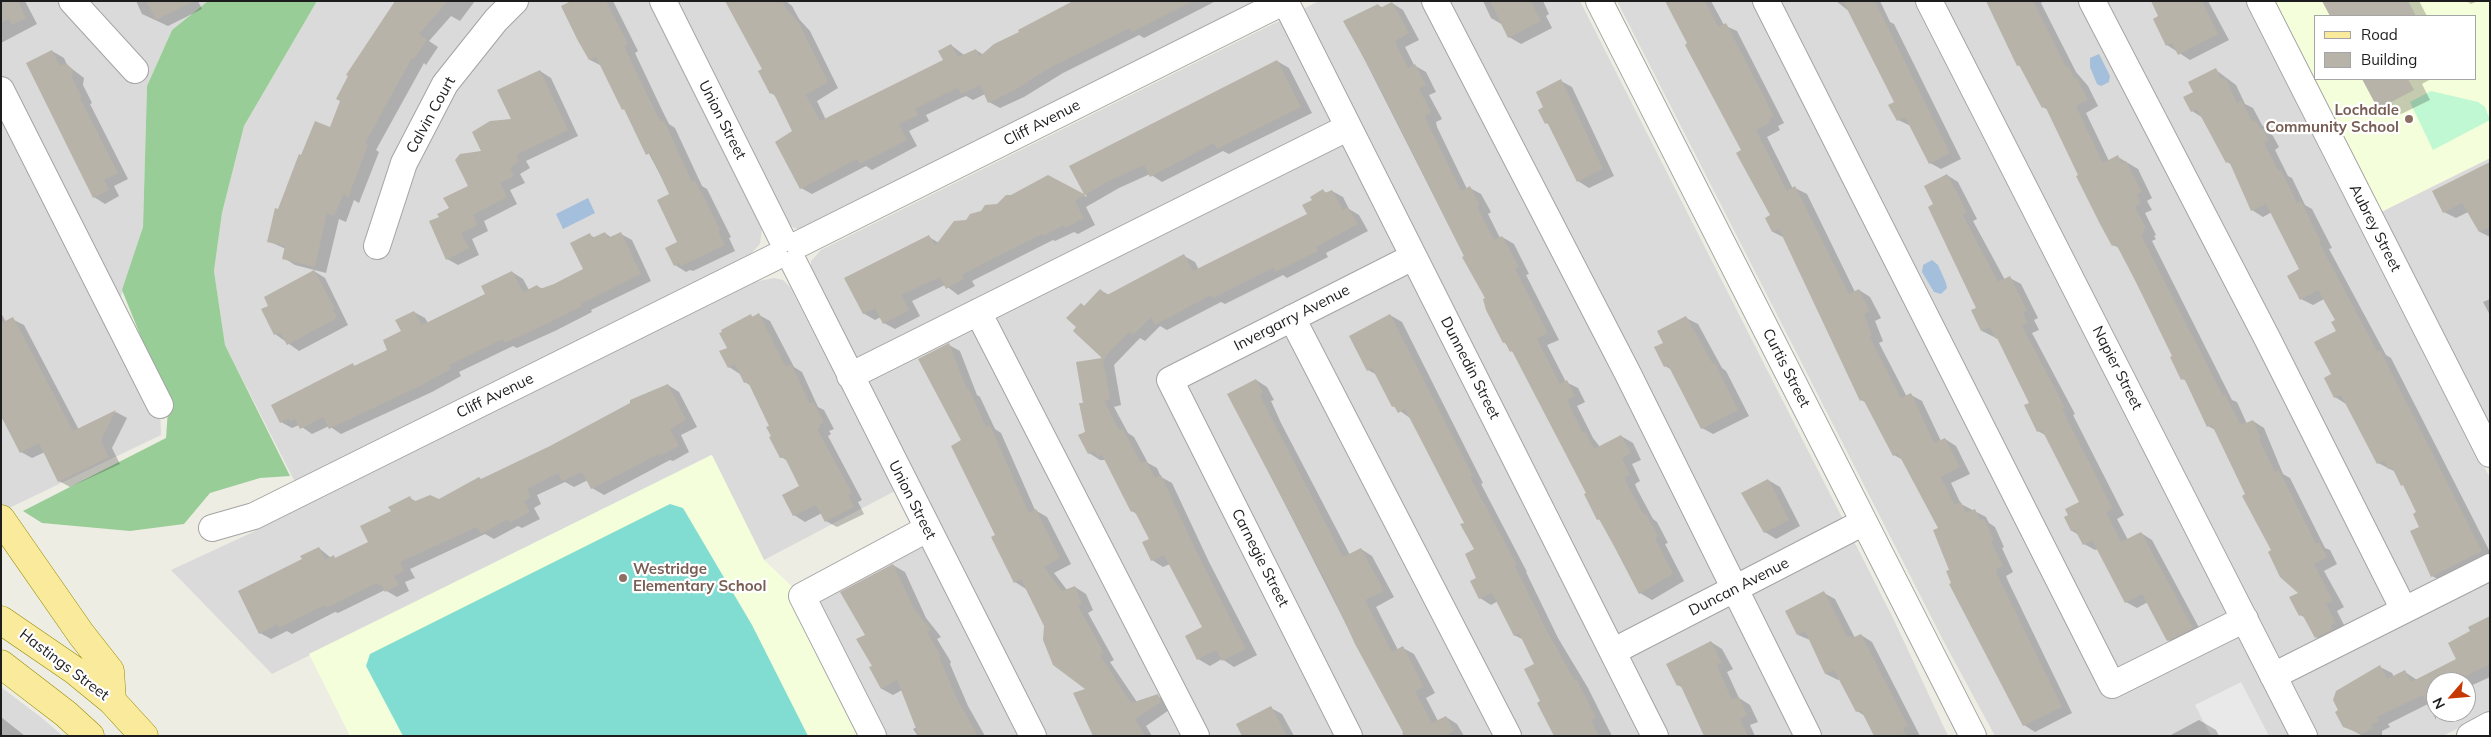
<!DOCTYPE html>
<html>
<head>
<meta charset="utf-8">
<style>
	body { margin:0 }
	#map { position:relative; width:2491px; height:737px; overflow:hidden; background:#eeede3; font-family:Mulish,sans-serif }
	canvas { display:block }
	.frame { position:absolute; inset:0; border:2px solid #1d1d1d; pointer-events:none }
	.legend { position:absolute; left:2314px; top:15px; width:162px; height:65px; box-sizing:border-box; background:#fff; border:1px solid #a5a5a5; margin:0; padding:6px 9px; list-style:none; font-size:15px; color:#1d1d1d }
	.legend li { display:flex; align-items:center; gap:10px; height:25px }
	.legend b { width:25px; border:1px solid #a5a5a5 }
	.north { position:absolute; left:2426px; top:672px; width:50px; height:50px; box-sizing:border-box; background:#fff; border:1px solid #a5a5a5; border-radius:50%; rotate:243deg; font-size:14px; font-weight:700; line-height:20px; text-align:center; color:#1d1d1d }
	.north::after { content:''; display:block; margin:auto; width:18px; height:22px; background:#c73903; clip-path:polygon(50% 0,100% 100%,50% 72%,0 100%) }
</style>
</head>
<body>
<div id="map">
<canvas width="2491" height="737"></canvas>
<div class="frame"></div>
<ul class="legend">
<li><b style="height:6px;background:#faeb9c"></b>Road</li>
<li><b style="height:14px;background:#b8b3a8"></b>Building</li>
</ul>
<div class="north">N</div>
</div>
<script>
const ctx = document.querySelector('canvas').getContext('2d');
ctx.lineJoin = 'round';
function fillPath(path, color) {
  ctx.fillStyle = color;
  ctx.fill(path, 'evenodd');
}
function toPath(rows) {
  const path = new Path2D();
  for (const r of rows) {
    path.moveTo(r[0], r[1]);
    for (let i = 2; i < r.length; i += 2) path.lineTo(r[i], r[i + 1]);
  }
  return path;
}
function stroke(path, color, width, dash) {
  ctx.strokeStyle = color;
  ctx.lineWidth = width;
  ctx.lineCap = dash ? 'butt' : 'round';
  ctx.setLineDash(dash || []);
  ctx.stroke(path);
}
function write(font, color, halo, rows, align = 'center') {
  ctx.font = font + ' Mulish,sans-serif';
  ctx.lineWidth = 4.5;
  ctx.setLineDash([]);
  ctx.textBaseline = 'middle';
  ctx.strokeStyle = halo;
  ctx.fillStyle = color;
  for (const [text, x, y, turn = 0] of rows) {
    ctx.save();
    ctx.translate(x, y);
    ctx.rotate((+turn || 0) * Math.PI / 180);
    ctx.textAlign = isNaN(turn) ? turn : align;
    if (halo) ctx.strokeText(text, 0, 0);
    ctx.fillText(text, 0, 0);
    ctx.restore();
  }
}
fillPath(toPath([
	[1,1,208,1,172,30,147,86,143,227,115,316,160,405,161,435,5,510,1,502],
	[317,1,648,1,762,229,760,244,745,260,296,484,225,345,214,271,222,213,244,126],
	[675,1,1263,1,803,230,794,228,788,223],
	[1319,1,1580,1,1893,618,1948,736,1047,736,811,272,811,261,821,250],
	[1617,1,2246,1,2490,478,2490,712,2443,736,1995,736,1944,642],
	[2436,682,2466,682,2466,712,2436,712],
	[2490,158,2490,436,2377,214],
	[774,278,783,280,790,287,895,491,764,560,711,455,272,674,171,570,253,532,304,503,744,284],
	[917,535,1019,736,873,736,802,596],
	[1,687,42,718,63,736,1,736]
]), '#dbdada');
fillPath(toPath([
	[2270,1,2490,1,2490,158,2377,214],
	[2315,16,2475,16,2475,79,2315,79],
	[712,455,764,560,802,596,873,736,350,736,309,654]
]), '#f5fedb');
fillPath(toPath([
	[208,1,317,1,244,126,222,213,214,271,225,345,290,476,260,478,210,493,184,524,130,531,42,523,23,511,166,438,168,410,153,367,122,290,143,227,147,86,172,30]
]), '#99cd98');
fillPath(toPath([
	[2431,91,2478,102,2485,107,2490,120,2433,150,2410,102]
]), '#c0f8d4');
fillPath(toPath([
	[670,504,683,508,752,625,808,736,403,736,366,666,370,654]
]), '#81ddd2');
fillPath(toPath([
	[2241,682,2269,736,2211,736,2195,705]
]), '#e9e9e9');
fillPath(toPath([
	[2099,54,2110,76,2109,82,2101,86,2097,84,2090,67,2090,58],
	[588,198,595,213,563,229,556,214],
	[1932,260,1938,265,1946,283,1947,288,1941,294,1934,292,1922,272,1923,265]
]), '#a3bfdb');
fillPath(toPath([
	[1,1,25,1,37,24,1,43],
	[136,1,198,1,202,9,168,26,142,14],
	[397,1,475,1,460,21,451,16,429,41,438,47,426,65,424,63,376,150,379,152,359,203,354,200,346,222,339,219,326,273,295,265,284,258,286,249,268,241,279,211,302,156,330,128],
	[574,1,613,1,638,51,635,53,662,110,669,124,675,128,702,186,707,189,731,237,729,238,735,251,693,271,690,270,686,272,675,265,679,243,671,195,602,66,590,60,562,7],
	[727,1,786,1,792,6,799,19,810,31,838,88,817,101,826,120,944,61,951,45,964,55,976,50,984,55,1076,1,1216,1,1144,38,1139,35,1063,73,1024,97,1000,108,989,102,985,94,973,100,966,96,959,99,926,115,929,121,909,131,917,146,872,170,866,166,812,194,801,188,794,132,777,97,771,93,763,69],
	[1483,1,1543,1,1549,14,1546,16,1552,28,1521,44,1509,37,1503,25,1491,18],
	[1667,1,1711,1,1724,25,1737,31,1784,123,1778,126,1780,130,1767,137,1793,189,1795,188,1807,194,1855,292,1859,290,1870,297,1881,318,1875,321,1883,341,1879,343,1907,397,1911,395,1922,401,1941,441,1945,439,1956,446,1970,474,1951,483,1961,504,1986,517,1989,523,1995,527,2004,547,2002,548,2013,572,2006,576,2008,581,2072,713,2035,732,2024,725,1953,583,1939,529,1903,460,1894,455,1867,403,1861,400,1785,238,1773,232,1771,216,1743,150],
	[1836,1,1880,1,1890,22,1894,24,1961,159,1941,169,1930,163,1911,126,1898,120,1896,102,1850,12],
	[1987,1,2044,1,2041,3,2076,72,2088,86,2098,106,2086,113,2109,161,2118,157,2138,169,2152,198,2147,201,2152,210,2145,213,2156,235,2154,236,2156,239,2152,241,2232,400,2237,402,2247,424,2253,421,2264,428,2283,474,2290,478,2325,548,2330,550,2337,564,2324,571,2344,607,2337,611,2346,629,2327,644,2316,637,2306,618,2300,615,2300,593,2272,551,2217,431,2208,426,2187,381,2182,379,2174,357,2119,248,2113,245,2048,110,2043,107,2022,68,2018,65],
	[2155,1,2208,1,2229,40,2190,60,2167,45],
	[2323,1,2419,1,2427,16,2331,16],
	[2466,1,2478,1,2471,4],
	[1392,3,1403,10,1419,40,1405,47,1414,65,1426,72,1436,92,1429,95,1442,119,1436,122,1437,127,1467,189,1470,188,1481,194,1491,212,1488,214,1500,238,1502,237,1514,244,1529,274,1526,275,1559,340,1547,345,1566,382,1578,388,1585,402,1577,406,1593,438,1600,447,1621,436,1633,443,1641,460,1632,464,1640,481,1635,484,1637,489,1653,519,1657,522,1668,543,1665,544,1684,581,1652,600,1640,593,1601,521,1598,519,1588,493,1514,353,1504,342,1486,299,1345,21,1378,5,1383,8],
	[52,51,64,58,67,65,84,78,83,85,92,103,90,104,128,179,114,186,119,196,105,204,94,197],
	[1277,61,1289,68,1312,113,1229,154,1223,151,1162,182,1150,174,1119,188,1086,207,1095,225,1078,234,1074,232,1055,241,1053,240,972,281,975,286,958,295,945,285,912,301,920,316,895,329,884,323,881,317,875,320,863,313,929,237,939,243,966,221,1048,177,1087,197,1071,167],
	[2216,70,2236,85,2245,104,2253,108,2262,125,2273,136,2279,147,2275,150,2288,176,2292,178,2305,205,2312,209,2332,248,2329,249,2386,355,2391,358,2490,552,2490,559,2444,582,2432,576,2417,513,2405,486,2396,472,2378,463,2346,404,2335,397,2332,375,2337,321,2324,299,2313,305,2301,299,2301,270,2272,212,2263,217,2252,210,2232,165,2227,162,2203,118,2192,111,2194,92],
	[540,71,551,78,578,136,526,161,530,168,520,174,525,183,510,190,517,204,484,221,488,231,472,239,479,255,458,265,447,259,441,217,470,186,483,152,513,120],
	[2363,79,2431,79,2422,84,2430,100,2395,117,2379,108],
	[1561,81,1572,87,1614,176,1589,188,1578,181,1550,125,1546,123,1545,108],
	[2490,166,2490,237,2480,232,2468,212,2456,218,2444,212],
	[1947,175,1958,182,1977,219,1973,221,2005,280,2010,278,2021,284,2038,318,2034,320,2039,330,2032,333,2075,414,2073,415,2124,515,2117,519,2128,540,2141,533,2152,540,2203,635,2179,647,2168,640,2148,602,2137,608,2126,602,2098,549,2095,550,2084,544,2079,535,2072,531,2070,516,2081,503,2047,436,2038,431,2031,403,2000,340,1982,331,1973,311,1978,309,1935,205],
	[1323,191,1327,193,1332,191,1343,197,1349,209,1359,215,1368,231,1326,253,1328,257,1287,278,1283,275,1225,304,1221,302,1167,330,1160,326,1145,341,1140,338,1114,365,1121,405,1114,407,1128,433,1134,437,1148,463,1157,468,1161,477,1172,483,1209,562,1257,655,1234,667,1222,659,1210,666,1198,659,1187,637,1204,628,1170,564,1163,567,1152,560,1150,540,1138,515,1132,511,1106,460,1100,460,1089,453,1085,404,1078,363,1105,358,1075,331,1078,327,1081,304,1085,307,1100,290,1109,295,1184,256,1195,262,1199,270,1308,215,1313,201],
	[605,233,612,238,621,234,632,240,651,281,591,310,592,312,555,331,517,348,513,346,459,372,461,376,432,392,341,434,329,426,312,434,299,425,292,428,281,422,353,365,356,367,389,351,414,312,425,318,428,323,486,294,512,272,523,279,529,290,537,286,543,289,554,285,585,270,590,235,595,238],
	[314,271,325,278,348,325,299,351,275,334],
	[2490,299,2490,315,2483,302],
	[1,313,6,322,12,319,24,325,79,430,116,412,127,418,112,448,120,464,70,487,59,481,45,452,32,458,21,452,1,416],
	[759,315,770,321,794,367,802,372,818,407,824,410,834,429,829,431,831,434,828,436,862,500,858,502,864,514,837,527,826,521,822,513,805,522,794,515,801,487,788,461,781,457,771,426,751,386,745,382,740,374,729,367,728,348,751,316,754,317],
	[1390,315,1402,322,1483,483,1481,484,1527,572,1526,572,1558,638,1588,688,1612,736,1555,736,1542,702,1536,664,1524,640,1514,635,1498,601,1491,605,1480,598,1475,550,1466,523,1410,418,1393,406,1377,375,1368,370],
	[1686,318,1698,324,1722,368,1726,371,1749,416,1713,434,1702,428,1672,370,1665,366,1665,343],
	[949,345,960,351,977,395,980,397,995,429,1001,433,1035,510,1047,517,1071,564,1054,573,1067,590,1075,587,1086,594,1093,610,1088,613,1114,660,1110,662,1137,702,1158,696,1169,702,1172,708,1146,726,1152,736,1095,736,1087,689,1045,626,1026,589,1015,582,963,441],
	[1256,380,1267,387,1274,400,1271,401,1281,423,1350,555,1361,549,1372,556,1394,597,1376,607,1398,650,1403,648,1414,654,1435,693,1426,698,1438,721,1446,717,1457,724,1464,736,1404,736,1402,733,1405,732,1356,644,1229,394],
	[668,385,679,392,697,427,681,435,689,452,673,461,670,460,604,495,592,488,588,480,574,487,565,482,537,495,541,504,534,508,540,519,522,528,518,526,494,539,485,534,410,569,415,578,405,582,409,591,397,597,385,590,338,613,335,612,292,634,287,631,271,639,260,633,304,559,319,548,331,558,337,559,369,543,392,512,410,498,417,502,439,500,551,447],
	[1768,480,1780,487,1800,526,1776,539,1765,532],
	[893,565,905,572,926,618,941,637,937,639,951,662,950,664,968,706,985,736,918,736,913,729,917,727,902,690,893,695,882,689,871,668,873,666,867,636],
	[1824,593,1835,599,1855,638,1861,635,1872,642,1920,736,1875,736,1865,716,1857,711,1840,679,1838,680,1826,674,1810,640,1798,635],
	[2490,617,2490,677,2466,688,2466,682,2436,682,2436,707,2430,703,2388,724,2390,727,2382,731,2382,736,2363,736,2344,726,2380,667,2392,673,2394,677,2405,672,2417,680,2458,659],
	[1711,642,1722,649,1733,669,1727,672,1739,698,1750,705,1758,722,1750,725,1755,736,1706,736,1683,688,1678,685],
	[1271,708,1282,714,1294,736,1244,736],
	[1,717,25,736,1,736],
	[2199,720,2216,730,2219,736,2169,736]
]), '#0003');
fillPath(toPath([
	[1,1,18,1,26,18,12,25,9,19,1,23],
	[146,1,194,1,156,20],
	[395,1,448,1,419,34,427,40,414,59,412,58,365,143,368,145,348,198,344,193,334,216,327,213,315,267,282,259,285,246,267,242,275,208,278,209,299,154,301,155,315,121,330,127,340,101,336,99,348,76,346,75],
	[571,1,606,1,628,44,624,46,651,103,661,122,664,120,692,182,695,181,706,201,720,230,718,231,725,245,681,266,680,263,674,266,665,248,677,242,657,200,669,194,650,153,646,155,624,109,622,110,596,57,589,60,577,39,561,6],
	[725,1,782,1,788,11,799,23,828,82,806,95,820,121,943,60,938,51,951,44,958,57,976,49,979,57,994,44,1019,32,1018,30,1073,1,1193,1,1132,32,1130,28,1051,67,1013,91,988,103,980,85,961,94,958,88,947,93,915,109,918,115,899,124,907,140,860,164,857,159,800,189,775,142,792,131,773,92,770,94,758,71,762,69],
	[1490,1,1531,1,1541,21,1508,38],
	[1665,1,1705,1,1718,27,1726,23,1774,116,1768,120,1770,123,1756,130,1787,191,1795,186,1849,294,1859,289,1870,311,1864,314,1872,335,1869,336,1901,398,1911,393,1934,443,1945,438,1960,467,1941,477,1955,505,1961,502,1966,513,1975,509,1980,520,1984,519,1994,540,1991,541,2003,566,1996,569,1997,574,2062,707,2023,726,1949,584,1951,583,1946,571,1949,570,1933,530,1938,528,1898,453,1893,456,1863,399,1860,401,1779,229,1772,232,1765,218,1770,215,1736,153,1741,150,1685,45,1687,43],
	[1843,1,1875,1,1950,153,1929,164,1905,117,1897,121,1888,105,1894,102],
	[1986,1,2033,1,2066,67,2068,66,2075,79,2077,78,2088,100,2076,106,2103,163,2118,155,2122,164,2126,161,2142,192,2137,194,2141,203,2135,207,2146,228,2143,229,2145,233,2141,235,2223,396,2225,395,2241,425,2253,420,2261,438,2259,439,2275,472,2279,470,2316,544,2319,542,2327,557,2314,564,2333,601,2326,604,2336,623,2331,625,2333,629,2315,638,2302,614,2299,616,2289,597,2298,593,2280,577,2268,552,2271,550,2242,496,2245,494,2212,425,2207,427,2184,378,2181,380,2170,357,2172,356,2136,282,2116,244,2112,246,2100,224,2076,176,2078,175,2045,106,2042,108,2019,65,2017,66],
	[2151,1,2202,1,2218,34,2178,55,2172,43,2166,46,2153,19,2158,16],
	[2322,1,2408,1,2416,16,2330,16],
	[1392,2,1409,33,1395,41,1408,68,1415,64,1426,85,1419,89,1431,112,1425,116,1426,119,1461,191,1470,186,1480,206,1477,207,1494,240,1502,236,1519,267,1515,269,1548,333,1537,339,1560,384,1567,380,1575,396,1567,400,1583,433,1585,432,1594,449,1621,435,1631,453,1622,458,1630,475,1625,477,1626,482,1644,515,1646,514,1658,536,1655,538,1673,574,1639,594,1614,546,1599,519,1597,520,1584,494,1586,493,1512,351,1510,352,1505,342,1503,343,1486,310,1483,299,1485,298,1462,257,1464,256,1375,78,1343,21,1378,4,1380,8],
	[52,50,60,66,66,63,73,70,72,78,82,97,80,98,118,173,104,180,109,190,93,198,26,63],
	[1277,60,1301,107,1217,149,1214,143,1150,177,1144,165,1107,182,1075,201,1084,218,1065,228,1064,225,1043,236,1042,234,1000,255,962,275,964,279,946,289,940,277,901,295,909,310,883,324,875,308,863,314,844,278,929,235,935,246,954,221,966,220,970,214,981,211,985,205,997,204,1006,195,1011,195,1048,175,1084,194,1069,166],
	[2216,68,2221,79,2225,77,2237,103,2241,100,2253,122,2256,121,2260,129,2262,128,2269,141,2264,143,2279,172,2281,170,2297,203,2301,201,2308,216,2321,241,2319,242,2377,351,2380,350,2482,551,2431,577,2410,531,2419,527,2413,514,2416,512,2403,485,2401,486,2392,467,2388,469,2384,461,2377,464,2341,395,2334,398,2324,378,2331,374,2314,342,2336,331,2331,322,2335,320,2318,290,2300,300,2287,276,2299,269,2266,204,2251,211,2229,161,2226,163,2197,109,2191,112,2183,97,2193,92,2188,82],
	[540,70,568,130,516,155,519,162,510,168,514,176,500,183,507,197,473,215,478,225,461,233,469,248,446,260,429,221,439,217,437,214,449,208,443,198,468,186,455,160,460,154,481,151,472,132,490,121,511,119,497,90],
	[1561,79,1603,169,1577,182,1547,122,1545,124,1538,110,1543,107,1536,92],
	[2362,79,2408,79,2414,90,2378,109],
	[2490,162,2490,227,2479,232,2462,203,2443,213,2432,191],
	[1947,174,1967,212,1963,215,1998,282,2010,276,2027,311,2023,313,2028,323,2022,326,2065,408,2062,409,2113,509,2106,512,2121,542,2141,532,2193,628,2167,641,2142,594,2125,603,2092,540,2083,545,2075,530,2071,531,2064,517,2068,515,2065,509,2079,502,2042,430,2037,432,2024,405,2029,403,1997,338,1996,339,1990,327,1981,331,1971,310,1976,308,1928,207,1933,204,1924,186],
	[1323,189,1325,193,1332,190,1343,210,1348,207,1358,224,1316,247,1318,251,1275,272,1273,268,1213,298,1211,295,1155,325,1151,317,1133,335,1129,332,1103,359,1110,399,1104,401,1119,430,1123,429,1141,463,1146,461,1155,478,1161,475,1198,555,1246,649,1222,661,1216,650,1197,660,1185,636,1202,627,1164,555,1151,561,1142,542,1149,539,1134,510,1131,512,1102,455,1098,457,1095,451,1088,454,1078,435,1085,432,1079,403,1083,403,1076,362,1102,358,1073,331,1076,327,1066,318,1081,303,1084,306,1100,289,1107,295,1184,254,1193,271,1307,214,1302,205,1312,200,1310,197],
	[605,232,608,238,621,232,641,274,581,304,582,306,544,325,505,343,503,339,449,365,451,369,420,386,329,429,323,417,300,429,295,419,290,421,289,418,280,423,271,405,353,363,354,366,387,350,383,340,401,331,395,320,414,311,422,325,485,294,481,286,512,271,523,292,537,285,540,289,554,284,583,269,570,243,590,233,592,238],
	[314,270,335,309,333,310,337,318,287,345,280,332,274,335,261,309,268,306,264,297],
	[759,313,786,367,791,364,810,404,813,402,824,422,819,425,820,428,817,429,852,493,848,495,854,507,825,522,816,505,793,516,782,495,799,486,785,458,780,458,769,437,771,436,766,427,769,426,748,382,744,383,735,364,728,368,719,351,727,348,719,333,722,332,721,330,751,314,752,317],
	[1390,314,1473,476,1470,477,1517,565,1515,566,1547,631,1575,681,1577,680,1596,718,1591,720,1599,736,1554,736,1537,703,1540,701,1524,669,1534,664,1519,633,1514,636,1492,593,1479,599,1470,581,1476,578,1465,554,1474,549,1460,524,1464,523,1405,409,1398,413,1394,406,1392,407,1372,368,1367,371,1349,336],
	[1686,316,1713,364,1715,363,1738,410,1701,429,1668,365,1664,367,1654,347,1663,343,1657,331],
	[13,317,73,431,116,410,101,441,109,457,58,482,39,443,20,453,1,416,1,323],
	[949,343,967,390,969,389,986,427,990,425,1029,513,1036,509,1060,558,1044,567,1062,591,1075,586,1082,604,1078,606,1104,653,1100,655,1131,703,1158,694,1161,702,1135,719,1145,736,1093,736,1073,693,1085,689,1053,665,1043,640,1044,626,1021,579,1014,583,991,537,995,535,951,446,961,440,918,359],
	[1256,379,1263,393,1260,395,1270,415,1343,557,1361,548,1384,591,1365,600,1392,652,1403,646,1424,687,1415,691,1432,723,1446,716,1454,731,1445,736,1405,736,1355,644,1330,589,1227,394],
	[668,384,686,420,670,429,679,446,660,456,659,454,591,489,582,472,562,481,558,473,527,489,531,497,524,501,530,512,510,523,508,519,481,534,477,527,400,562,404,571,394,576,399,585,385,592,381,584,379,586,377,583,326,608,325,605,279,628,277,624,259,634,238,591,302,559,300,556,319,547,325,560,334,555,335,558,368,542,360,526,391,511,388,507,410,496,413,502,430,495,439,499,479,477,481,479,550,446,630,403,630,400],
	[1768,479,1789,520,1764,533,1741,493],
	[893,564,915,610,931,630,927,632,941,656,939,657,957,699,978,736,919,736,897,680,881,689,869,667,872,666,856,639,865,635,840,592],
	[1824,591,1847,637,1850,636,1852,638,1861,634,1908,726,1903,728,1907,736,1874,736,1861,710,1856,712,1834,670,1825,674,1805,631,1797,635,1785,611],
	[2490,616,2490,664,2454,682,2436,682,2436,720,2423,695,2377,717,2379,721,2371,725,2373,728,2362,734,2343,727,2335,712,2338,710,2333,700,2336,691,2380,665,2387,679,2405,670,2411,682,2456,659,2448,643,2470,631,2468,627],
	[1711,641,1722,663,1717,665,1732,700,1739,697,1747,715,1740,719,1748,736,1704,736,1680,684,1677,686,1666,664],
	[1271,706,1287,736,1242,736,1236,724]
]), '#b8b3a8');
const minor = toPath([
	[72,1,135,70],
	[663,1,782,239],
	[1285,1,1655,736],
	[1435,1,1627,372,1808,736],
	[1599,1,1973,736],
	[1766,1,2112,685,2245,619],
	[1929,1,2304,736],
	[2092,1,2267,338,2404,610],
	[2260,1,2490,454],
	[1,90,160,405],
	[799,244,1285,1],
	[377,246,404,163,445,84,496,20,515,1],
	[794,263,1033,736],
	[978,312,1196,736],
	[1292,318,1508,736],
	[850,376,1347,128],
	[212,528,254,516,775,257],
	[1614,651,1864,522],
	[2273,676,2490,567],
	[873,736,802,596,927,529],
	[1349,736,1170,380,1413,257],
	[2470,736,2490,725]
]);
const major = toPath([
	[1,519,81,634,110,671,112,701],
	[1,620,74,670,112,701,144,736],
	[1,664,66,714,90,736]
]);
stroke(minor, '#a4a4a4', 28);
stroke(major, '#948b02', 29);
stroke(minor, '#fff', 26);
stroke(major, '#faeb9c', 28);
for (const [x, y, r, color] of [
	[2409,119,5,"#8d6e63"],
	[623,578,5,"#8d6e63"]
]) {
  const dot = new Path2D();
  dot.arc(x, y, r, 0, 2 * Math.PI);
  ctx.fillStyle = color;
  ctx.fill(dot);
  stroke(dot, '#fff', 2);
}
write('bold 15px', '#785e54', '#fff', [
	["Lochdale",2399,110],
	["Community School",2399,127],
	["Westridge",633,569,"left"],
	["Elementary School",633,586,"left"]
], 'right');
write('15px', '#1d1d1d', '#fff', [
	["Calvin Court",431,115,-61],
	["Union Street",722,120,63],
	["Cliff Avenue",1042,123,-27],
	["Aubrey Street",2375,228,63],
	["Invergarry Avenue",1292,318,-27],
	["Dunnedin Street",1470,368,63],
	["Curtis Street",1786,368,63],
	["Napier Street",2117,368,63],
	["Cliff Avenue",495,396,-26],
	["Union Street",912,500,63],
	["Carnegie Street",1260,558,63],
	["Duncan Avenue",1739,587,-27],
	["Hastings Street",64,665,37]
]);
</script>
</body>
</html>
